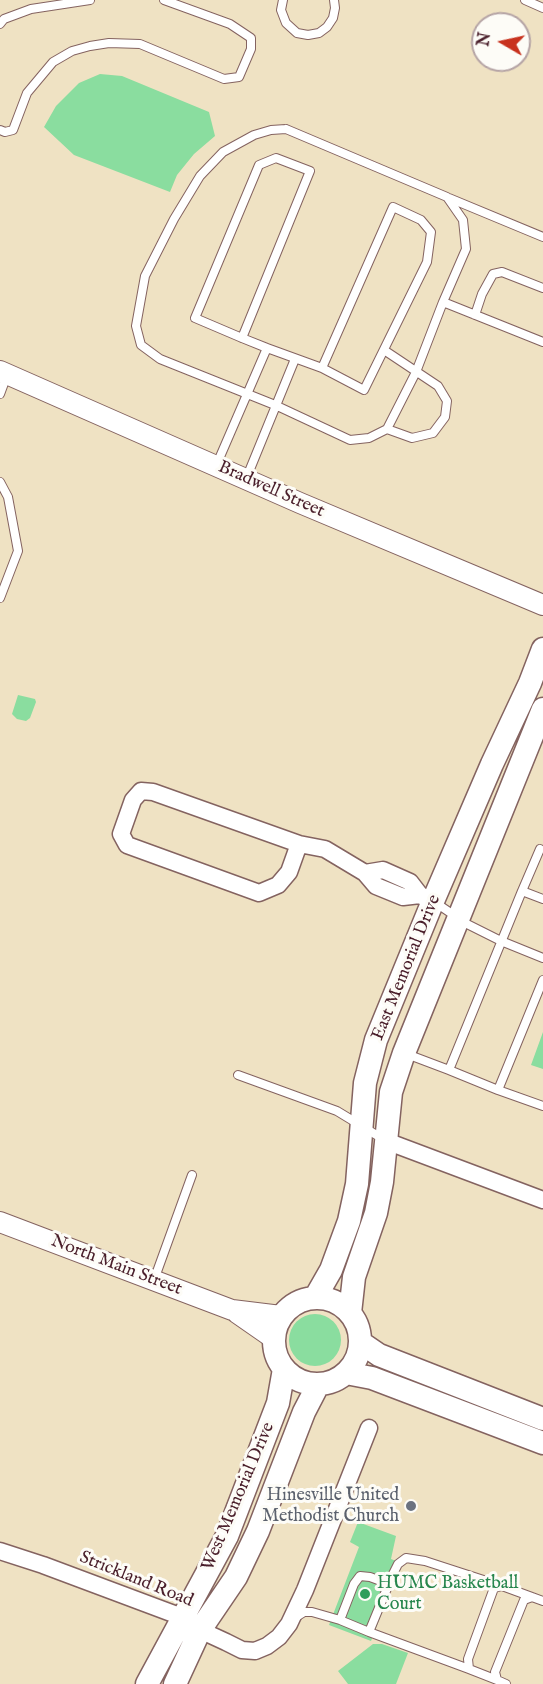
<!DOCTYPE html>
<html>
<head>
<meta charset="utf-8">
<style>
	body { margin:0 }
	#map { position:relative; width:543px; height:1684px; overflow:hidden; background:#efe2c3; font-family:"IM FELL English",serif }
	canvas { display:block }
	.north { position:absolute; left:471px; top:12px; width:60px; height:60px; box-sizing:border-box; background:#fdfcf7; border:2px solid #b5a4a5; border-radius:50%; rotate:279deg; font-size:16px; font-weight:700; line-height:24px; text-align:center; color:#4a1f2b }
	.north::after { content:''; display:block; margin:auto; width:21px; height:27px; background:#c8321e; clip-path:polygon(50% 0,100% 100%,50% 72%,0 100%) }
</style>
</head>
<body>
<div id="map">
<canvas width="543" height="1684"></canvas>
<div class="north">N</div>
</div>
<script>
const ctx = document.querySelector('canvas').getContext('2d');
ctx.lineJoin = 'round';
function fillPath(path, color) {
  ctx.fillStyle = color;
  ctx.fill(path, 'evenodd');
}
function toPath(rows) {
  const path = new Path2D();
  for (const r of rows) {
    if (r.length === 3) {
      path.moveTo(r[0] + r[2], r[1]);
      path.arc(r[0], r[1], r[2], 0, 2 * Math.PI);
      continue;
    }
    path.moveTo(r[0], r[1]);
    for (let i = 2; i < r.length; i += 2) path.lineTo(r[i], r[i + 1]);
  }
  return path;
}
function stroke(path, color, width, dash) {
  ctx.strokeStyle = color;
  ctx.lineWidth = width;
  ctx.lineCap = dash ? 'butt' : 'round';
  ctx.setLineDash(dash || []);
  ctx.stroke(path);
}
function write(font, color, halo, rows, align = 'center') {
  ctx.font = font + ' "IM FELL English",serif';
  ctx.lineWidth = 6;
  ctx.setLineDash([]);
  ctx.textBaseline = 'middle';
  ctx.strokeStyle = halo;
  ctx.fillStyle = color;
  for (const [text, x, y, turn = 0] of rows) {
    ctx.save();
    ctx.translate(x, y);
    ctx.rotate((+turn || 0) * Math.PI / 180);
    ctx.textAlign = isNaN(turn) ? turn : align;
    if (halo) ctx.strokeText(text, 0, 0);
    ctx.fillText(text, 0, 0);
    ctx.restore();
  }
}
fillPath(toPath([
	[100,74,122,76,209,112,215,136,194,154,177,175,170,192,74,155,44,127,56,106,79,83],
	[18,695,35,699,36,702,30,718,26,721,17,719,12,714],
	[543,1032,543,1069,531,1065],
	[315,1340,26],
	[358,1522,396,1536,391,1559,401,1563,371,1641,329,1625,359,1547,350,1542],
	[373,1644,382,1644,408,1653,396,1684,348,1684,338,1671]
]), '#8add9f');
const service = toPath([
	[283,0,281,10,286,23,297,33,308,35,319,33,327,27,333,18,335,8,334,0],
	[525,0,543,8],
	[0,24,4,19,31,9,90,0],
	[286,129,447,197,463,220,466,249,443,302,416,372,387,429,369,438,350,440,275,405,160,359,141,345,136,326,145,276,174,219,200,176,223,152,254,135,271,130,286,129],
	[0,130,5,132,13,130,27,93,53,62,72,51,90,46,109,43,140,44,224,79,239,77,251,49,251,38,230,24,164,0],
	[449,198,543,237],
	[443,302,543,342],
	[475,315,482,294,493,274,502,272,543,288],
	[242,338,310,171,276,158,259,165,195,318,242,338,267,348,322,368,393,207,421,220,431,232,427,262,364,390,322,368],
	[384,350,438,386,447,401,445,417,433,433,412,438,387,429],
	[0,394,7,375],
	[216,466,267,348],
	[246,479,295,359],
	[0,482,8,497,18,551,0,598],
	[522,891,540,849],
	[433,901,467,924,501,941,543,958],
	[404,1053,449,1070,522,891,543,899],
	[449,1070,498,1090,543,980],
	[238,1075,337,1111,383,1139],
	[498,1090,543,1106],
	[154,1280,192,1175],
	[296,1617,304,1612,312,1612,340,1620],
	[369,1632,340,1620,354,1584,360,1576,370,1577,389,1584],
	[469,1669,369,1632,393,1574,398,1564,406,1558,425,1561,502,1586],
	[497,1680,469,1669,468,1659,494,1588,502,1586,532,1597],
	[506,1684,497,1680,495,1672,524,1600,532,1597,543,1601]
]);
const minor = toPath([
	[299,844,153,792,141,791,133,800,121,834,127,845,259,893,278,885,289,872,299,844,325,849,365,873,376,886,403,897,420,895],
	[365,873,383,870,410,882,420,895,426,898],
	[386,1141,543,1200],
	[0,1551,43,1565,182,1617,200,1630,226,1642,242,1650,255,1651,267,1646,279,1637,289,1624,305,1590,369,1428]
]);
const tertiary = toPath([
	[0,371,300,503,543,605],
	[0,1222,232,1310,281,1316],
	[237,1313,273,1338]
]);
const secondary = toPath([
	[317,1341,43],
	[315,1298,331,1270,349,1221,357,1184,365,1083,376,1040,433,901,492,764,530,683,543,649],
	[350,1313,354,1277,376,1213,382,1182,391,1092,404,1053,543,709],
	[360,1342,379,1355,543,1419],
	[346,1373,372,1378,543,1443],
	[147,1684,227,1536,278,1403,284,1369],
	[175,1684,200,1630,236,1577,258,1531,304,1412,318,1385]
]);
stroke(service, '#846360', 10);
stroke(minor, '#846360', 19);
stroke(tertiary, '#846360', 22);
stroke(secondary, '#846360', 25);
stroke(service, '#fff', 8);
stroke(minor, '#fff', 16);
stroke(tertiary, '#fff', 20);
stroke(secondary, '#fff', 22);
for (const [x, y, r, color] of [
	[411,1506,6,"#6b7280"],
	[365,1594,6,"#2e9e5b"]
]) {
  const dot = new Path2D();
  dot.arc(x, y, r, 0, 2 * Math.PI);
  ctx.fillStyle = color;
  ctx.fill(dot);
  stroke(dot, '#fdfcf7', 2);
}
write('18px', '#4a1f2b', '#fdfcf7', [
	["Bradwell Street",271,490,24],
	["East Memorial Drive",407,968,-68],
	["North Main Street",116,1266,21],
	["West Memorial Drive",239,1497,-67],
	["Strickland Road",136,1580,22]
]);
write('18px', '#5b616d', '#fdfcf7', [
	["Hinesville United",399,1496],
	["Methodist Church",399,1517]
], 'right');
write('18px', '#27864d', '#fdfcf7', [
	["HUMC Basketball",377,1584],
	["Court",377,1605]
], 'left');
</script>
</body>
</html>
